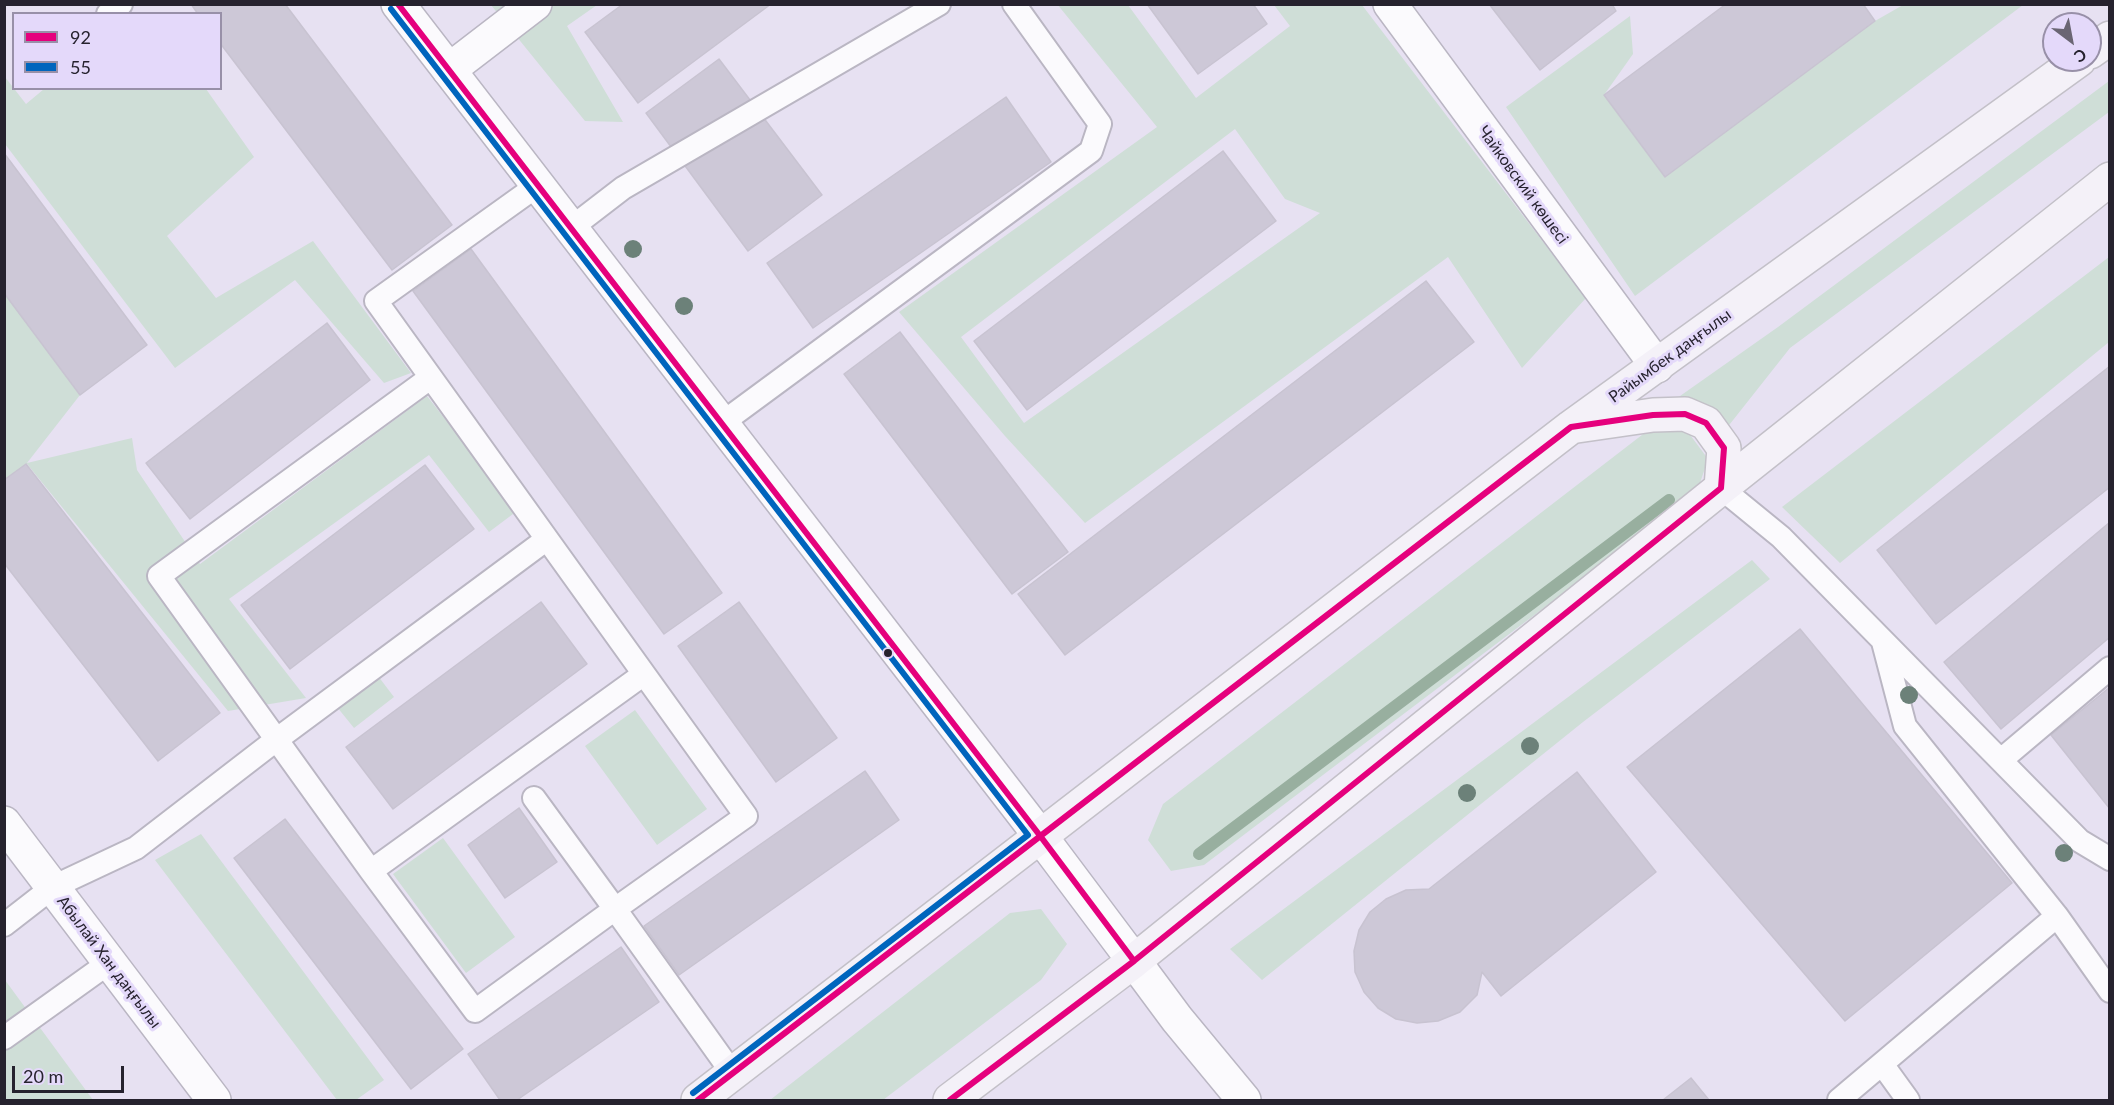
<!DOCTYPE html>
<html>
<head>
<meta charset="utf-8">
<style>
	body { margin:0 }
	#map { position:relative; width:2114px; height:1105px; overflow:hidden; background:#e7e1f2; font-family:Lato,sans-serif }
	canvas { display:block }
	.frame { position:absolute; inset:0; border:6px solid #26222e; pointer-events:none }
	.legend { position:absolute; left:12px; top:12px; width:210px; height:78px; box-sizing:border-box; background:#e4d9fa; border:2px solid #9890a8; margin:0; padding:8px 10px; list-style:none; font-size:18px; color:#26222e }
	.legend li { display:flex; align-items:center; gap:12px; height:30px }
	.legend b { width:30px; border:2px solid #9890a8 }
	.north { position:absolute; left:2042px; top:12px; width:60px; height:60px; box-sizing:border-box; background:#e4d9fa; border:2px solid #9890a8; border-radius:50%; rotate:148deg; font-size:16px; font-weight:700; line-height:24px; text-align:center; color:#26222e }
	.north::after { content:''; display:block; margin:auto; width:21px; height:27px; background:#6a6573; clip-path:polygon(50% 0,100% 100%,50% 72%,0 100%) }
	.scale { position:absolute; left:12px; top:1066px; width:112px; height:27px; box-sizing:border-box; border:3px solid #26222e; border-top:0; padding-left:8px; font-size:18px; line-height:21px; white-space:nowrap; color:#26222e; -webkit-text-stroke:4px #e4d9fa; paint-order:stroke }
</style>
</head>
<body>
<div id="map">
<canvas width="2114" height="1105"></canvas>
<div class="frame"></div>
<ul class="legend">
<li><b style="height:8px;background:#e5007d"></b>92</li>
<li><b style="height:8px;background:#0065bd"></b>55</li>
</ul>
<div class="north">С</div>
<div class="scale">20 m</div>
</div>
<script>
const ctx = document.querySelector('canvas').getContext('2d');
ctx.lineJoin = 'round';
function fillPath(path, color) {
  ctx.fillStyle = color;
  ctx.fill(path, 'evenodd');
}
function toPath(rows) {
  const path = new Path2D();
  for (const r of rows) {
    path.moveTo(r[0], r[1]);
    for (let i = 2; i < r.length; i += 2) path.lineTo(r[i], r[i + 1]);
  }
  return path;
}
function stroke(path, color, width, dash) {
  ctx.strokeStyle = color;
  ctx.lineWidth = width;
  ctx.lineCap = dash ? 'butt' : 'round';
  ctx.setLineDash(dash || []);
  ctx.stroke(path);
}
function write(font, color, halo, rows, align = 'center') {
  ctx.font = font + ' Lato,sans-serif';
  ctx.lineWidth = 6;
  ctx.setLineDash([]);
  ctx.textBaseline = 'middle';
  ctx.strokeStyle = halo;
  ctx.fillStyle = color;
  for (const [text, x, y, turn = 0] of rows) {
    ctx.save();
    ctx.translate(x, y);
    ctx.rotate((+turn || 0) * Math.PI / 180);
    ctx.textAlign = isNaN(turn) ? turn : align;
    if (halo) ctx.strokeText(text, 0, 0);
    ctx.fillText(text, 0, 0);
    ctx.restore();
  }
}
fillPath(toPath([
	[1057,4,1128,5,1196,98,1290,26,1274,5,1362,5,1586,298,1522,368,1448,257,1085,523,1005,436,899,312,1157,127],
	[1235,129,1285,199,1320,213,1024,423,961,337],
	[491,5,597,5,567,26,623,122,585,121],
	[1903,5,2023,5,1635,296,1506,107,1630,16,1633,54,1604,95,1665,177,1875,21],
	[5,77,26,104,44,89,206,89,254,157,167,236,216,298,313,241,411,373,384,383,295,280,175,368,5,144],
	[2109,81,2109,112,1790,348,1726,429,1716,411,1697,400,1663,408,1778,327],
	[2109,257,2109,342,1840,563,1782,507],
	[5,293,80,395,27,463,132,438,137,470,200,564,427,396,517,511,489,532,429,455,229,599,306,698,228,711,27,464,5,480],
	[1682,424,1708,459,1697,492,1204,865,1171,871,1148,840,1163,804,1651,428],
	[1752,560,1770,579,1583,722,1262,980,1230,949],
	[378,676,394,697,354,728,337,707],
	[635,710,707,809,657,845,585,746],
	[201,834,384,1080,356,1100,337,1100,155,860],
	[443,838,515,937,466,973,393,874],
	[1041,909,1067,944,1041,980,883,1100,770,1100,1010,913],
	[5,980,93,1100,5,1100]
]), '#cfded7');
stroke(toPath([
	[1199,854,1669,500]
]), '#98af9f', 12);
const building = toPath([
	[191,4,285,4,452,225,392,270,220,43,220,14,198,14,191,4],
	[623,4,771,4,638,103,585,32,623,4],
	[1147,4,1253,4,1267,24,1198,74,1147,4],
	[1489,4,1612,4,1616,11,1540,70,1489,4],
	[1726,4,1863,4,1875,21,1665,177,1604,95,1726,4],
	[719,59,822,195,748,251,646,113,719,59],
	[1006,97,1051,162,813,328,767,263,1006,97],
	[1223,151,1276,221,1027,410,974,341,1223,151],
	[4,153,147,345,80,395,4,293,4,153],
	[471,249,722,593,664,634,413,291,471,249],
	[1426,281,1474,342,1065,655,1018,594,1426,281],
	[327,323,370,380,190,519,146,463,327,323],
	[900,332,1068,552,1012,594,844,374,900,332],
	[2110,366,2110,487,1936,624,1877,550,2110,366],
	[26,464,220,713,158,761,4,563,4,480,26,464],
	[425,465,474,529,290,669,241,605,425,465],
	[2110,522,2110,637,2001,729,1944,662,2110,522],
	[541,602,587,664,393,809,346,747,541,602],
	[739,602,837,738,776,782,678,646,739,602],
	[1800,629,2012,883,1845,1021,1627,767,1800,629],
	[2110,687,2110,809,2051,735,2110,687],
	[865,771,899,820,679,975,644,926,865,771],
	[1577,772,1656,872,1501,996,1482,972,1477,995,1460,1012,1438,1021,1417,1023,1396,1019,1378,1008,1364,992,1355,972,1354,951,1359,930,1370,912,1386,899,1406,890,1429,889,1577,772],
	[519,808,557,862,505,898,468,845,519,808],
	[285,819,463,1049,411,1089,234,858,285,819],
	[621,947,659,1002,517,1100,500,1100,468,1054,621,947],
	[1691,1078,1709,1100,1663,1100,1691,1078]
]);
fillPath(building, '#cdc8d7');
stroke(building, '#c8c3d1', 1.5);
const service = toPath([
	[108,14,121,4],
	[538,185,376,301,746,816,615,909,733,1074],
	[571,228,623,188,939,4],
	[430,378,159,576,371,871,475,1011,615,909,534,798],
	[722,423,1091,151,1100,124,1014,4],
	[1721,488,1781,537,2080,841,2110,859],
	[1883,642,1905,726,2057,916,2110,991],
	[2001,760,2110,668],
	[371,871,644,674],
	[4,925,53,887,136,848,276,740,547,539],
	[4,1038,110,962],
	[1882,1064,1908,1100],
	[1839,1100,2057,916]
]);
const minor = toPath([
	[1390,4,1657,366],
	[449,70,535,4],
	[1134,961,1177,1019,1244,1100]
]);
const tertiary = toPath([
	[4,823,214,1100],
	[1041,837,1134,961]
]);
const secondary = toPath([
	[398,4,1041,837]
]);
const primary = toPath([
	[2090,52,2110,38],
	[1577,426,1653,415,1685,414,1706,423,1724,448,1721,488],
	[698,1100,1571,427,2079,60],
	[950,1100,1134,961,1721,488,2110,179]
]);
stroke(service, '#bab6c3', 26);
stroke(minor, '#bab6c3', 36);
stroke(tertiary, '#bab6c3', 36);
stroke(secondary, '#bab6c3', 36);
stroke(primary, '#c3c0c8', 36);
stroke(service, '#fbfafd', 22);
stroke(minor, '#fbfafd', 33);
stroke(tertiary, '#fbfafd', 33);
stroke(secondary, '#fbfafd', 33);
stroke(primary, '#f4f1f8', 33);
stroke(toPath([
	[398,4,1041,837,1134,961],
	[698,1100,1571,427,1653,415,1685,414,1706,423,1724,448,1721,488,1134,961,950,1100]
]), '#e5007d', 6);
stroke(toPath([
	[391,9,1028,835,693,1093]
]), '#0065bd', 6);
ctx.fillStyle = '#6c8179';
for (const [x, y] of [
	[633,249],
	[684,306],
	[1909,695],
	[1530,746],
	[1467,793],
	[2064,853]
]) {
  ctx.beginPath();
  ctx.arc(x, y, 9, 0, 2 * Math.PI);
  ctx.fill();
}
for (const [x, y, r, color] of [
	[888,653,5,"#26222e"]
]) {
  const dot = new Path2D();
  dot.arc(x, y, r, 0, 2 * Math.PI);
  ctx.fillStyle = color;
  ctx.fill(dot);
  stroke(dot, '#e4d9fa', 2);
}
write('16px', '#26222e', '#e4d9fa', [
	["Чайковский көшесі",1523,185,54],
	["Райымбек даңғылы",1670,356,-36],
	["Абылай Хан даңғылы",109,962,53]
]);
</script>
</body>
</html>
